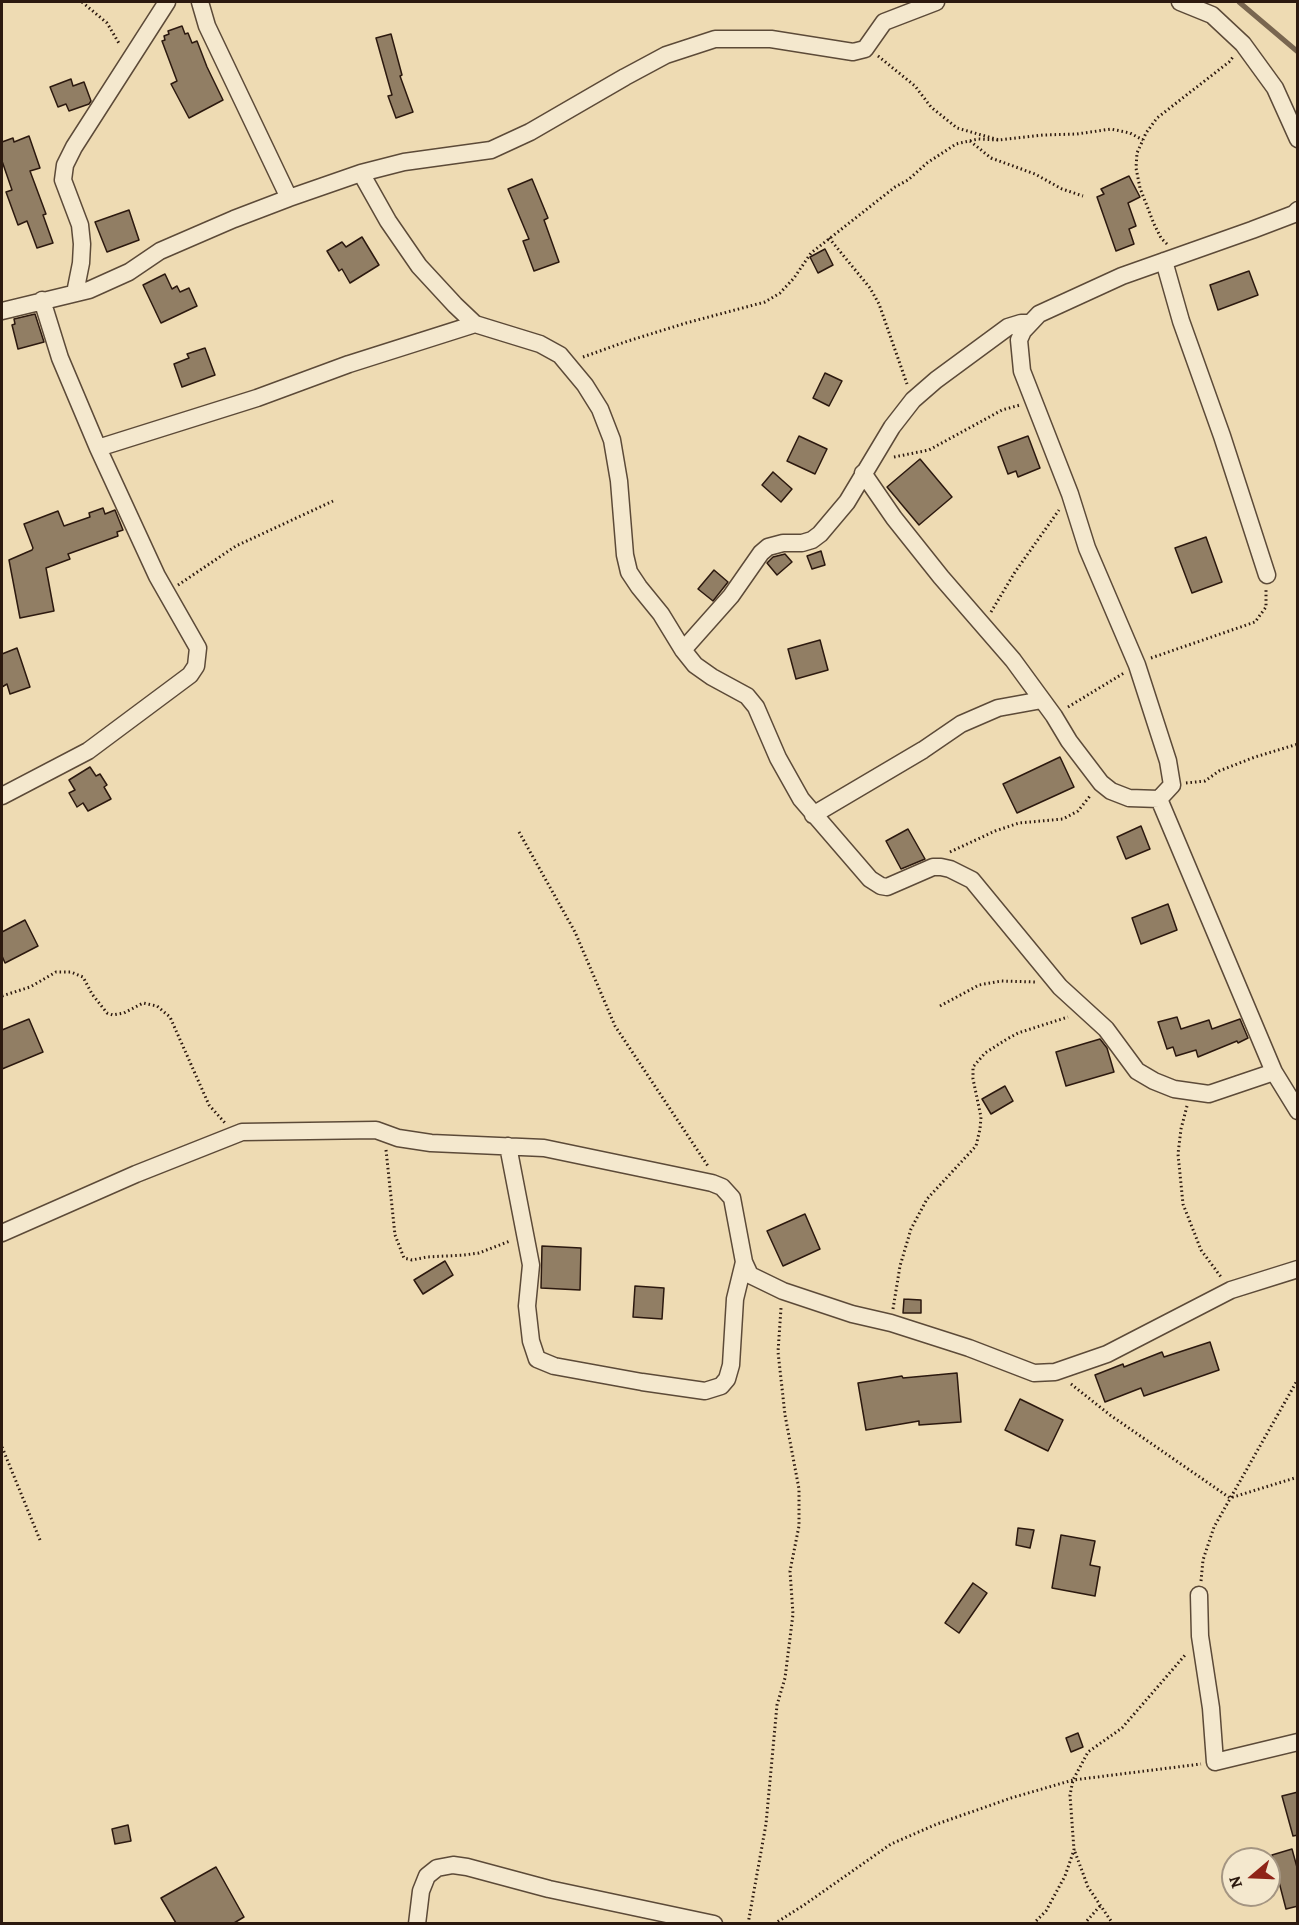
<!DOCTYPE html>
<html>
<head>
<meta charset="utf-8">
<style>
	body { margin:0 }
	#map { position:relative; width:1299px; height:1925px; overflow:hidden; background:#eedbb3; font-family:Alegreya,serif }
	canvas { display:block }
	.frame { position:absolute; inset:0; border:3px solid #2c190f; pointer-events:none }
	.north { position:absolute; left:1221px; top:1847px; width:60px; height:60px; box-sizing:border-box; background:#f4e8ce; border:2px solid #a49582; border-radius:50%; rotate:251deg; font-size:16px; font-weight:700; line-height:24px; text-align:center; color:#2c190f }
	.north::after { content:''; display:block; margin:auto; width:21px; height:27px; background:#8f2418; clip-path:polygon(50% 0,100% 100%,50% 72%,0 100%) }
</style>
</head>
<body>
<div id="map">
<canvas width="1299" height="1925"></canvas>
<div class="frame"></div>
<div class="north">N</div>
</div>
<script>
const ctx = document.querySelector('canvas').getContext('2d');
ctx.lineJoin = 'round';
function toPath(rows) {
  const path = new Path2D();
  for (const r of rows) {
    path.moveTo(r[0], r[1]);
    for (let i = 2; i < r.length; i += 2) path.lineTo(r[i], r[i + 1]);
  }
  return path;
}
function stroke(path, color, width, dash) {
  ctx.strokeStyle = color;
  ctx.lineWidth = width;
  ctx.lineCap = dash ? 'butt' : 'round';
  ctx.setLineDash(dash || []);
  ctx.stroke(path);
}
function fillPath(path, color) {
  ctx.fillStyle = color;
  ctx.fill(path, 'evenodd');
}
stroke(toPath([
	[1239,2,1298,52]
]), '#796650', 5);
const building = toPath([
	[182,26,185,34,188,33,192,43,197,41,207,67,223,100,189,118,171,84,177,81,162,41,165,40,164,36,169,34,168,31,182,26],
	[391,34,402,75,400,76,413,112,396,118,388,96,392,95,376,38,391,34],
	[71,79,73,86,84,82,91,101,89,104,69,111,66,104,58,107,50,87,71,79],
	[29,136,40,168,30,171,46,214,43,215,53,243,37,248,27,221,18,225,6,192,12,190,2,161,2,142,13,138,14,142,29,136],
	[1129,176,1140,197,1128,203,1136,226,1129,229,1134,244,1116,251,1097,197,1104,194,1101,189,1129,176],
	[532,179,548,218,544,220,559,262,534,271,523,241,529,239,508,189,532,179],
	[129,210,139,240,107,252,95,222,129,210],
	[362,237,379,265,350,283,342,269,339,271,327,251,342,242,346,247,362,237],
	[825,249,833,265,818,273,810,257,825,249],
	[1249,271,1258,295,1218,310,1210,285,1249,271],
	[165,274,172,289,177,286,180,292,189,288,197,306,161,323,143,285,165,274],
	[35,314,44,342,18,349,12,325,15,324,14,319,35,314],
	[205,348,215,375,182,387,174,364,189,358,187,354,205,348],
	[825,373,842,381,829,406,813,398,825,373],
	[799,436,827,449,815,474,787,461,799,436],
	[1028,436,1040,468,1018,477,1016,471,1008,474,998,447,1028,436],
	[920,459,952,497,919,525,887,487,920,459],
	[773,472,792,489,781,502,762,485,773,472],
	[103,508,105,514,115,510,123,530,117,532,118,536,68,554,70,559,46,568,54,611,20,618,9,560,32,550,33,548,24,524,58,511,64,526,90,517,89,513,103,508],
	[1206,537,1222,582,1192,593,1175,548,1206,537],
	[821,551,825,565,812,569,807,556,821,551],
	[785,554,792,562,777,575,767,563,773,557,785,554],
	[714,570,728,582,713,601,698,589,714,570],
	[820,640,828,670,796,679,788,649,820,640],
	[17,648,30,687,10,694,7,684,2,687,2,654,17,648],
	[1060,757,1074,787,1017,813,1003,784,1060,757],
	[90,767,96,776,100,774,107,785,104,787,111,799,88,811,83,803,77,807,69,793,75,790,69,780,90,767],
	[1141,826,1150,849,1126,859,1117,837,1141,826],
	[908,829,925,859,901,869,886,841,908,829],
	[1168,904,1177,930,1141,944,1132,918,1168,904],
	[25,920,38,946,5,963,2,956,2,932,25,920],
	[1177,1017,1181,1029,1209,1020,1212,1029,1240,1019,1248,1038,1238,1043,1237,1041,1198,1057,1196,1050,1176,1056,1173,1047,1167,1049,1158,1022,1177,1017],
	[29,1019,43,1052,2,1069,2,1030,29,1019],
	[1100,1039,1107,1048,1114,1072,1066,1086,1056,1052,1100,1039],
	[1005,1086,1013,1101,991,1114,982,1099,1005,1086],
	[805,1214,820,1249,783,1266,767,1231,805,1214],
	[542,1246,581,1248,580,1290,541,1288,542,1246],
	[445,1261,453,1275,423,1294,414,1280,445,1261],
	[635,1286,664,1288,662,1319,633,1317,635,1286],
	[904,1299,921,1300,921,1313,903,1313,904,1299],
	[1210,1342,1219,1370,1144,1396,1141,1388,1105,1402,1095,1375,1123,1364,1124,1367,1162,1352,1164,1357,1210,1342],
	[957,1373,961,1422,919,1425,919,1421,866,1430,858,1383,902,1376,903,1378,957,1373],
	[1020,1399,1063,1420,1048,1451,1005,1430,1020,1399],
	[1018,1528,1034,1530,1030,1548,1016,1545,1018,1528],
	[1061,1535,1095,1541,1090,1565,1100,1567,1095,1596,1052,1588,1061,1535],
	[973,1583,987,1593,959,1633,945,1623,973,1583],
	[1078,1733,1083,1747,1071,1752,1066,1738,1078,1733],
	[1298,1792,1298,1835,1293,1836,1282,1796,1298,1792],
	[128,1825,131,1841,115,1844,112,1829,128,1825],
	[1292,1849,1298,1871,1298,1906,1286,1909,1272,1855,1292,1849],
	[216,1867,244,1917,234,1923,176,1923,161,1898,216,1867]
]);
fillPath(building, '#917e64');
stroke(building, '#2c190f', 1.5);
const minor = toPath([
	[200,2,207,26,289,198],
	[1180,2,1212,15,1243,44,1275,88,1298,139],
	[361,173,388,221,419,266,455,305,475,324,540,344,560,355,585,385,600,409,612,440,619,481,625,555,629,572,639,587,661,614,683,650,695,665,712,677,747,696,756,707,778,758,801,799,870,879,881,886,887,887,933,867,941,867,950,869,972,880,1060,987,1106,1029,1137,1071,1154,1081,1174,1089,1209,1094,1274,1072],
	[1298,210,1294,214,1252,230,1122,276,1039,314,1023,331,1019,340,1022,371,1070,494,1087,548,1137,665,1168,761,1172,785,1159,799,1274,1072,1298,1111],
	[1164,261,1181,321,1222,436,1267,575],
	[75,293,81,263,82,244,80,225,63,180,65,165,74,147,167,2],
	[2,311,89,290,129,272,160,251,234,219,289,198,361,173,404,162,491,150,530,132,625,77,666,55,715,39,771,39,853,52,865,49,884,22,936,2],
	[98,448,257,398,349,364,475,324],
	[863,473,894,518,941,577,1013,660,1054,716,1069,741,1101,783,1111,791,1129,798,1159,799],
	[683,650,731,596,761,553,768,547,783,543,802,543,812,540,820,534,847,502,892,427,913,400,936,380,1008,327,1021,323,1030,323],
	[2,796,88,751,190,675,196,666,198,648,157,576,98,448,60,358,42,300],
	[813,815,923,750,961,724,998,708,1042,700],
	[508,1146,531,1265,527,1306,531,1341,537,1359,554,1366,642,1382,705,1391,721,1386,727,1379,731,1365,735,1299,744,1262],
	[2,1233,136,1174,242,1132,376,1130,398,1138,431,1143,544,1148,712,1183,722,1187,732,1198,744,1262,750,1275,783,1291,852,1314,891,1323,969,1348,1034,1373,1055,1372,1107,1354,1231,1290,1298,1269],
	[1199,1595,1200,1636,1211,1708,1215,1762,1298,1742],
	[417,1924,421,1891,427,1876,437,1868,453,1865,467,1867,549,1889,714,1924]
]);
stroke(minor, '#5c4a38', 19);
stroke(toPath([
	[82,2,107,23,120,45],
	[878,56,915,86,931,107,957,128,999,140,1043,135,1077,134,1111,129,1130,133,1143,140],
	[970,141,991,158,1035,174,1062,189,1083,196],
	[829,238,870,288,879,304,907,384],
	[1167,244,1161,238,1154,224,1140,188,1136,168,1137,153,1146,133,1157,118,1229,62,1233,57],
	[583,357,628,341,686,323,765,302,780,293,794,278,811,253,895,187,908,180,927,163,956,144,978,139,999,140],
	[894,457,929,450,1002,410,1020,405],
	[178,585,236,546,333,501],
	[991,612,1015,572,1059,510],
	[1151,658,1255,622,1266,607,1266,589],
	[1068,707,1124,673],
	[1186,783,1205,781,1219,771,1255,757,1298,744],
	[519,832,575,932,615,1026,708,1166],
	[950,852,995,831,1019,823,1063,819,1078,811,1090,796],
	[2,996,30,987,56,972,71,972,83,977,92,994,107,1013,113,1015,124,1013,143,1003,157,1006,170,1017,209,1105,225,1123],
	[940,1006,979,985,1001,981,1035,982],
	[1187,1106,1181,1129,1178,1154,1183,1204,1201,1250,1221,1277],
	[386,1150,395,1235,404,1258,412,1260,427,1257,464,1255,479,1253,510,1241],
	[893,1309,900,1266,911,1229,927,1199,976,1146,980,1129,981,1117,973,1079,973,1067,985,1053,1007,1039,1018,1033,1068,1017],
	[1071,1384,1110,1415,1230,1498,1298,1477],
	[2,1447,40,1540],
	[1201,1581,1203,1560,1214,1527,1298,1379],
	[1075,1852,1088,1887,1113,1924],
	[748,1924,766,1824,777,1705,785,1678,793,1614,790,1571,799,1526,799,1489,785,1415,778,1352,781,1308],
	[774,1924,804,1905,891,1844,937,1824,1011,1798,1073,1780,1201,1764],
	[1033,1924,1046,1911,1065,1876,1074,1850,1070,1795,1073,1780,1088,1752,1122,1728,1186,1654],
	[1084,1924,1100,1906]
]), '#2c190f', 3, [1.5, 3]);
stroke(minor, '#f4e8ce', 16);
</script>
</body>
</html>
